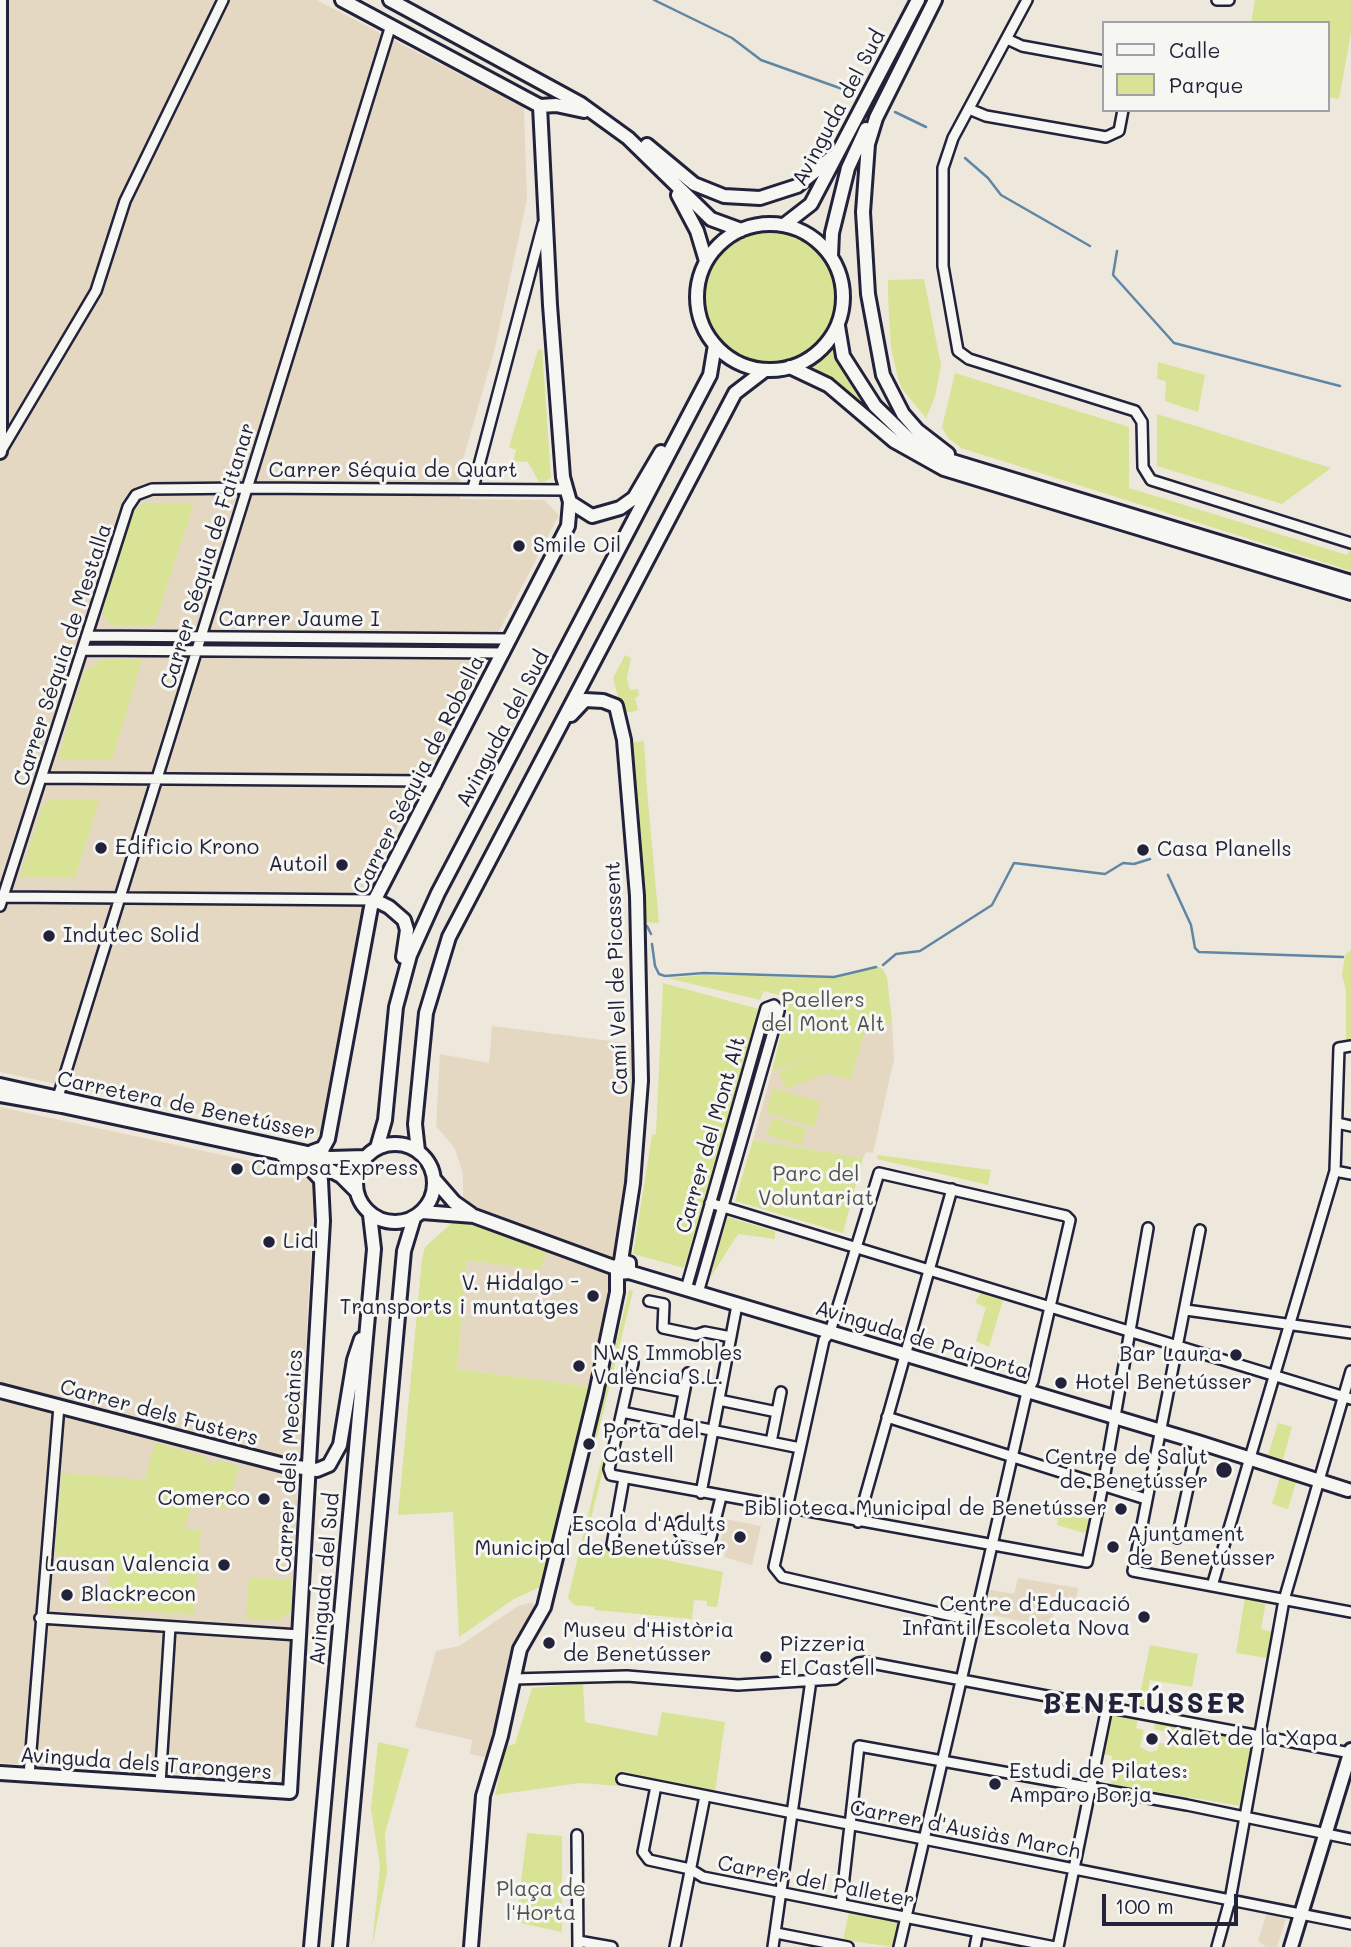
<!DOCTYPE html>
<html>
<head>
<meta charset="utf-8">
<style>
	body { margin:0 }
	#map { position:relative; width:1351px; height:1947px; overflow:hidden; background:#eee8dc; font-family:Mali,sans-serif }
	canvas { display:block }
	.legend { position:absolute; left:1102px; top:21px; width:228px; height:91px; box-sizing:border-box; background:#f6f6f2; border:2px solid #a1a1a9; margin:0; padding:9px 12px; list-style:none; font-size:21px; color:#22223b }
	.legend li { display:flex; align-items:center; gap:14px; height:35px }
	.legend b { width:35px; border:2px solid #a1a1a9 }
	.scale { position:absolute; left:1102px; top:1894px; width:136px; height:32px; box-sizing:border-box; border:4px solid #22223b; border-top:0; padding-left:9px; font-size:21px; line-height:24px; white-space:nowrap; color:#22223b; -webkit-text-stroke:5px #f6f6f2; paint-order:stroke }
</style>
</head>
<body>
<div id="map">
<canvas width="1351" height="1947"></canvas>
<ul class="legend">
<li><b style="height:9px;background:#f6f6f2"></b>Calle</li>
<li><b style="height:19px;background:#d8e395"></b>Parque</li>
</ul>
<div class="scale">100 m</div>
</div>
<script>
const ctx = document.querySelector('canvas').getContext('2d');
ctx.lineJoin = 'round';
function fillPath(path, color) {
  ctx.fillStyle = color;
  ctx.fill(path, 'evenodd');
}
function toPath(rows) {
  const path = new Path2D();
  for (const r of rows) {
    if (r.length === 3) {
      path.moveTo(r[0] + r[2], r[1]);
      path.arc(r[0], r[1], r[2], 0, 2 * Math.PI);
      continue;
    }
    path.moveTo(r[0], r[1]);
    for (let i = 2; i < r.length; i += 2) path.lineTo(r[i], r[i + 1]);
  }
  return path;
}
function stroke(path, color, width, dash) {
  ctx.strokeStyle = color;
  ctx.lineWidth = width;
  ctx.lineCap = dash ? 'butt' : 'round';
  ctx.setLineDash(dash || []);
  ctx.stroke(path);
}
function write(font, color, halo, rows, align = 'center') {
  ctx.font = font + ' Mali,sans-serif';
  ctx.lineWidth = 6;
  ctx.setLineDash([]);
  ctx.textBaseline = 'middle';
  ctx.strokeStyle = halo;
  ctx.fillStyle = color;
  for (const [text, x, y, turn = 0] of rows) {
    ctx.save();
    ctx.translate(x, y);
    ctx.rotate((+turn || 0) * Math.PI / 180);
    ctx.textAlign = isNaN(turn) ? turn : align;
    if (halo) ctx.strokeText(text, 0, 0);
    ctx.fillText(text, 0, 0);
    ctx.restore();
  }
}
fillPath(toPath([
	[0,0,317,0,524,108,527,199,495,348,460,470,460,499,544,500,559,515,371,879,360,918,322,1130,310,1138,0,1072,0,461,6,449,8,104,0,104],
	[892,1022,894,1059,873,1153,866,1152,863,1158,753,1140,772,1071],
	[492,1026,650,1046,623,1268,591,1387,457,1369,467,1259,540,1270,470,1224,453,1222,463,1198,463,1173,455,1149,436,1126,440,1054,489,1063],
	[0,1107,306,1173,315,1184,282,1772,271,1780,0,1763],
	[725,1519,761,1526,752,1565,724,1557,726,1550,719,1548],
	[1018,1578,1078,1588,1073,1615,1054,1612,1051,1627,981,1613,986,1589,1014,1594],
	[532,1602,537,1608,510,1674,488,1758,470,1754,472,1740,415,1727,436,1651,459,1646,518,1606],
	[1267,1912,1287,1915,1277,1947,1266,1947,1258,1941]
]), '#e5d8c2');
fillPath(toPath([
	[1255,0,1351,0,1351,33,1339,99,1328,97,1328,23,1251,23],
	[770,298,66],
	[924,279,941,365,935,397,926,418,902,389,898,378,891,348,888,296,888,280],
	[835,346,891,429,899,438,842,391,811,369],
	[542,349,551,478,544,482,539,482,528,462,513,461,516,450,509,447,538,350],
	[1158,362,1205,375,1198,412,1165,401,1166,381,1157,379],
	[955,373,1129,427,1129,488,1347,555,1351,549,1351,571,961,448,948,438,942,427],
	[1157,414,1331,468,1282,504,1157,466],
	[145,503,194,503,154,626,111,625,102,614,134,510],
	[625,655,631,658,627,678,630,690,638,689,639,696,635,698,638,710,632,712,622,712,613,678],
	[103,659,142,660,112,760,62,760,59,755,84,672],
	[644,741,647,790,659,923,643,922,630,743],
	[51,799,99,800,75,878,20,877,43,805],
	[1351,950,1351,1042,1346,1042,1346,991,1342,975,1345,955],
	[874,966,882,968,887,977,892,1022,864,1034,850,1080,826,1073,786,1089,779,1071,819,1054,772,1071,790,998,764,991,760,1000,667,978,704,975,837,978],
	[663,983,759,1009,684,1268,633,1254,652,1135,656,1134],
	[773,1088,821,1102,814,1127,766,1112],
	[772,1118,806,1128,801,1145,767,1135],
	[753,1140,863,1158,843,1233,735,1201],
	[878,1155,991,1170,988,1185,877,1159],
	[727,1217,775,1231,775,1239,738,1234,710,1278],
	[453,1222,470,1224,548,1250,540,1270,467,1260,457,1369,591,1387,557,1532,540,1587,514,1599,459,1637,453,1512,398,1515,422,1259,425,1247],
	[629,1290,633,1291,597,1437,593,1439],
	[981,1293,1003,1300,989,1347,976,1341,986,1308,975,1302],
	[1278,1423,1292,1427,1283,1459,1268,1455],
	[155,1443,206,1457,206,1461,216,1464,218,1460,239,1466,228,1509,191,1507,185,1529,201,1530,194,1615,107,1608,110,1559,55,1555,62,1473,145,1480],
	[604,1449,608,1450,585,1543,723,1572,717,1607,707,1606,707,1601,694,1600,692,1619,595,1610,595,1607,574,1605,568,1598],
	[1281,1474,1297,1479,1288,1509,1272,1504],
	[1051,1508,1091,1520,1088,1534,1057,1525,1058,1519,1048,1516],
	[249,1577,292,1580,291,1611,279,1620,246,1618],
	[1245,1597,1266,1601,1261,1629,1272,1632,1267,1658,1236,1653],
	[1150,1645,1198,1654,1192,1687,1150,1680,1145,1706,1138,1705],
	[583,1683,585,1722,657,1736,662,1712,725,1722,715,1791,624,1773,621,1786,580,1783,495,1795,505,1751,507,1746,515,1744,532,1688],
	[1112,1715,1138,1719,1136,1728,1144,1730,1140,1747,1150,1752,1158,1750,1159,1743,1170,1744,1171,1733,1154,1729,1155,1722,1252,1740,1241,1806,1111,1784,1112,1756,1103,1754],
	[378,1742,409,1749,385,1833,387,1873,372,1947,380,1866,371,1809],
	[527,1833,562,1836,562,1932,516,1922],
	[849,1912,898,1922,893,1947,843,1940]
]), '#d8e395');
stroke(toPath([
	[654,0,732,38,761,60,848,91],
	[895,112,926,127],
	[965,158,988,178,1001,195,1090,246],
	[1117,251,1113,275,1174,343,1340,386],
	[1168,875,1191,925,1195,948,1199,952,1343,957],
	[647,926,651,934],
	[652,944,655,966,659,974,665,976,704,973,834,977,876,967],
	[883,965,896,954,920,951,992,905,1014,863,1105,874,1123,863,1134,864,1150,859]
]), '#6086a5', 2.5);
const street = toPath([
	[1027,0,953,138,943,168,943,266,958,351,969,359,1135,411,1142,422,1143,467,1151,480,1351,543],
	[1217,0,1229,0],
	[1007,39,1022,46,1104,61],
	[969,109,986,116,1106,137,1119,131,1123,110],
	[1,451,96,291,125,201,223,0],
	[473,488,543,224],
	[87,636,511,639],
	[83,650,504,653],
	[43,778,428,781,436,785],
	[3,897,375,900],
	[0,906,128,507,136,495,152,489,247,488,567,490],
	[58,1097,391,25],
	[1337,1123,1351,1126],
	[1335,1171,1351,1174],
	[710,1203,1351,1399],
	[1200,1230,1133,1571,1351,1612],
	[686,1289,766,1008,774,1005,779,1011,698,1293],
	[649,1301,664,1304,663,1328,696,1335,705,1332,731,1337],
	[1186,1310,1351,1333],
	[633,1363,609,1469,611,1475,1087,1562,1103,1485,1148,1228],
	[629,1381,684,1392],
	[719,1400,777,1412],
	[622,1412,800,1448],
	[887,1417,1146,1499],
	[678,1424,688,1373],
	[771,1442,781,1392],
	[701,1493,737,1305],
	[681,1522,679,1531,682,1535,710,1541,721,1497],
	[858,1522,952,1189],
	[1177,1538,1198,1442],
	[612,1545,624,1478],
	[1212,1586,1335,1171,1339,1048,1351,1046],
	[40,1618,299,1635],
	[513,1679,627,1676,738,1685,835,1679,858,1663,866,1662,1351,1753],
	[29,1775,59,1406],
	[622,1779,1351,1924],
	[160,1784,170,1627],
	[656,1786,643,1852,649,1860,690,1869,703,1877,1055,1947],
	[577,1835,578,1947],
	[841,1904,859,1746,1187,1805,1351,1839],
	[776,1933,848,1947],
	[578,1941,612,1947],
	[675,1947,705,1796],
	[773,1947,811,1680],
	[899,1947,961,1681,1027,1392,1033,1381,1070,1220,1066,1216,879,1173,830,1332,824,1340,774,1567,782,1577,974,1621],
	[975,1947,978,1932],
	[1058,1947,1107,1707],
	[1217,1947,1230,1900,1284,1600,1351,1371]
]);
const secondary = toPath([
	[342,0,540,106],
	[390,0,581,104,628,138,711,219,741,230],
	[935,0,876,118,868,144,863,212,868,294,883,375,903,414,917,430,948,454],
	[540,106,556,105,584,111],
	[647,145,694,184,724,196,760,198,797,186,831,158],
	[678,195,697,231,706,261],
	[770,297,73],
	[784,225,811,204,918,0],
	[831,256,832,233,848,168,866,129],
	[838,326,843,356,875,406,910,440,939,457,1351,582],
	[790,367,828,385,894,441,944,469,1351,593],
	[0,452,0,0],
	[570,502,592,516,620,508,634,498,661,452],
	[571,715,585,700,603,701,616,706,624,740,637,896,641,1081,633,1183,621,1261],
	[375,900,389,907,404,920,407,930,403,957],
	[0,1085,330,1158,365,1157],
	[0,1095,62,1106,309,1159,341,1176,356,1191],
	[395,1183,39],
	[377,1148,385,1120,396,1007,410,955,438,893,710,375,715,345],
	[418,1151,415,1124,426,1013,449,937,735,393,765,370],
	[312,1152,323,1148,328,1139,371,907,568,526,570,502,563,477,550,305,540,106],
	[434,1179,454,1202,471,1214],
	[422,1212,474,1216,616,1268],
	[629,1272,1198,1442,1348,1490],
	[0,1391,284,1465,317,1470,329,1465,340,1445,354,1360,361,1339],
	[0,1773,290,1792,323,1221,321,1180,309,1167,282,1155],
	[311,1947,374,1249,370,1215],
	[340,1947,404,1251,414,1218],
	[471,1947,483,1796,501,1736,520,1649,544,1607,596,1393,617,1292,617,1266,623,1261,629,1263,629,1272,618,1273],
	[1291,1947,1351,1750]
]);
stroke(street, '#22223b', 14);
stroke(secondary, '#22223b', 18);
stroke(street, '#f6f6f2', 9);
stroke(secondary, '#f6f6f2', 12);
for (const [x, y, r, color] of [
	[519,546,7,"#22223b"],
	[101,848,7,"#22223b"],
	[1143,850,7,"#22223b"],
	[342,865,7,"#22223b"],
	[49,936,7,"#22223b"],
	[237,1169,7,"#22223b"],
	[269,1242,7,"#22223b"],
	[593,1296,7,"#22223b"],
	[1236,1355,7,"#22223b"],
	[579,1366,7,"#22223b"],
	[1061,1383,7,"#22223b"],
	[589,1444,7,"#22223b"],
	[1224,1470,9,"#22223b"],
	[264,1499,7,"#22223b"],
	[1121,1509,7,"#22223b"],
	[740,1537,7,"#22223b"],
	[1113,1547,7,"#22223b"],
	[224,1565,7,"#22223b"],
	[67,1595,7,"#22223b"],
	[1144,1617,7,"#22223b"],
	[549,1643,7,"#22223b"],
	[766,1657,7,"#22223b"],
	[1152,1739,7,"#22223b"],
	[995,1784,7,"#22223b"]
]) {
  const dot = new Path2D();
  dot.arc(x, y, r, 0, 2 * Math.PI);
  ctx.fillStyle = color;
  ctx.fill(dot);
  stroke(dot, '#f6f6f2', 2.5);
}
write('21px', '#22223b', '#f6f6f2', [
	["Avinguda del Sud",839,108,-62],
	["Carrer Séquia de Quart",393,471],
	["Carrer Séquia de Faitanar",208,556,-73],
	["Carrer Jaume I",299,620],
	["Carrer Séquia de Mestalla",63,655,-72],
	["Avinguda del Sud",503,729,-62],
	["Carrer Séquia de Robella",419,775,-63],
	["Camí Vell de Picassent",617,978,-92],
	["Carretera de Benetússer",186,1106,12],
	["Carrer del Mont Alt",711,1135,-74],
	["Avinguda de Paiporta",922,1340,17],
	["Carrer dels Fusters",159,1413,15],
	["Carrer dels Mecànics",290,1461,-87],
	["Avinguda del Sud",325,1579,-85],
	["Avinguda dels Tarongers",146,1764,4],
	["Carrer d'Ausiàs March",965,1830,11],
	["Carrer del Palleter",816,1882,11]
]);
write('21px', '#22223b', '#f6f6f2', [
	["Smile Oil",533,546],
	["Edificio Krono",115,848],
	["Casa Planells",1157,850],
	["Autoil",328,865,"right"],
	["Indutec Solid",63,936],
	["Campsa Express",251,1169],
	["Lidl",283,1242],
	["V. Hidalgo -",579,1284,"right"],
	["Transports i muntatges",579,1308,"right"],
	["NWS Immobles",593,1354],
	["València S.L.",593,1378],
	["Bar Laura",1222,1355,"right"],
	["Hotel Benetússer",1075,1383],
	["Porta del",603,1432],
	["Castell",603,1456],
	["Centre de Salut",1208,1458,"right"],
	["de Benetússer",1208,1482,"right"],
	["Comerco",250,1499,"right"],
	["Biblioteca Municipal de Benetússer",1107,1509,"right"],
	["Escola d'Adults",726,1525,"right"],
	["Municipal de Benetússer",726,1549,"right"],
	["Ajuntament",1127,1535],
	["de Benetússer",1127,1559],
	["Lausan Valencia",210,1565,"right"],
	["Blackrecon",81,1595],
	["Centre d'Educació",1130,1605,"right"],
	["Infantil Escoleta Nova",1130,1629,"right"],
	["Museu d'Història",563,1631],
	["de Benetússer",563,1655],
	["Pizzeria",780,1645],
	["El Castell",780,1669],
	["Xalet de la Xapa",1166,1739],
	["Estudi de Pilates:",1009,1772],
	["Amparo Borja",1009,1796]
], 'left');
write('21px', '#505252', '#f6f6f2', [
	["Paellers",823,1001],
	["del Mont Alt",823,1025],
	["Parc del",816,1175],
	["Voluntariat",816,1199],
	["Plaça de",541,1890],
	["l'Horta",541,1914]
]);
ctx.letterSpacing = '2px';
write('bold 28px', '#22223b', '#f6f6f2', [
	["BENETÚSSER",1145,1704]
]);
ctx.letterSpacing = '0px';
</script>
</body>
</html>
